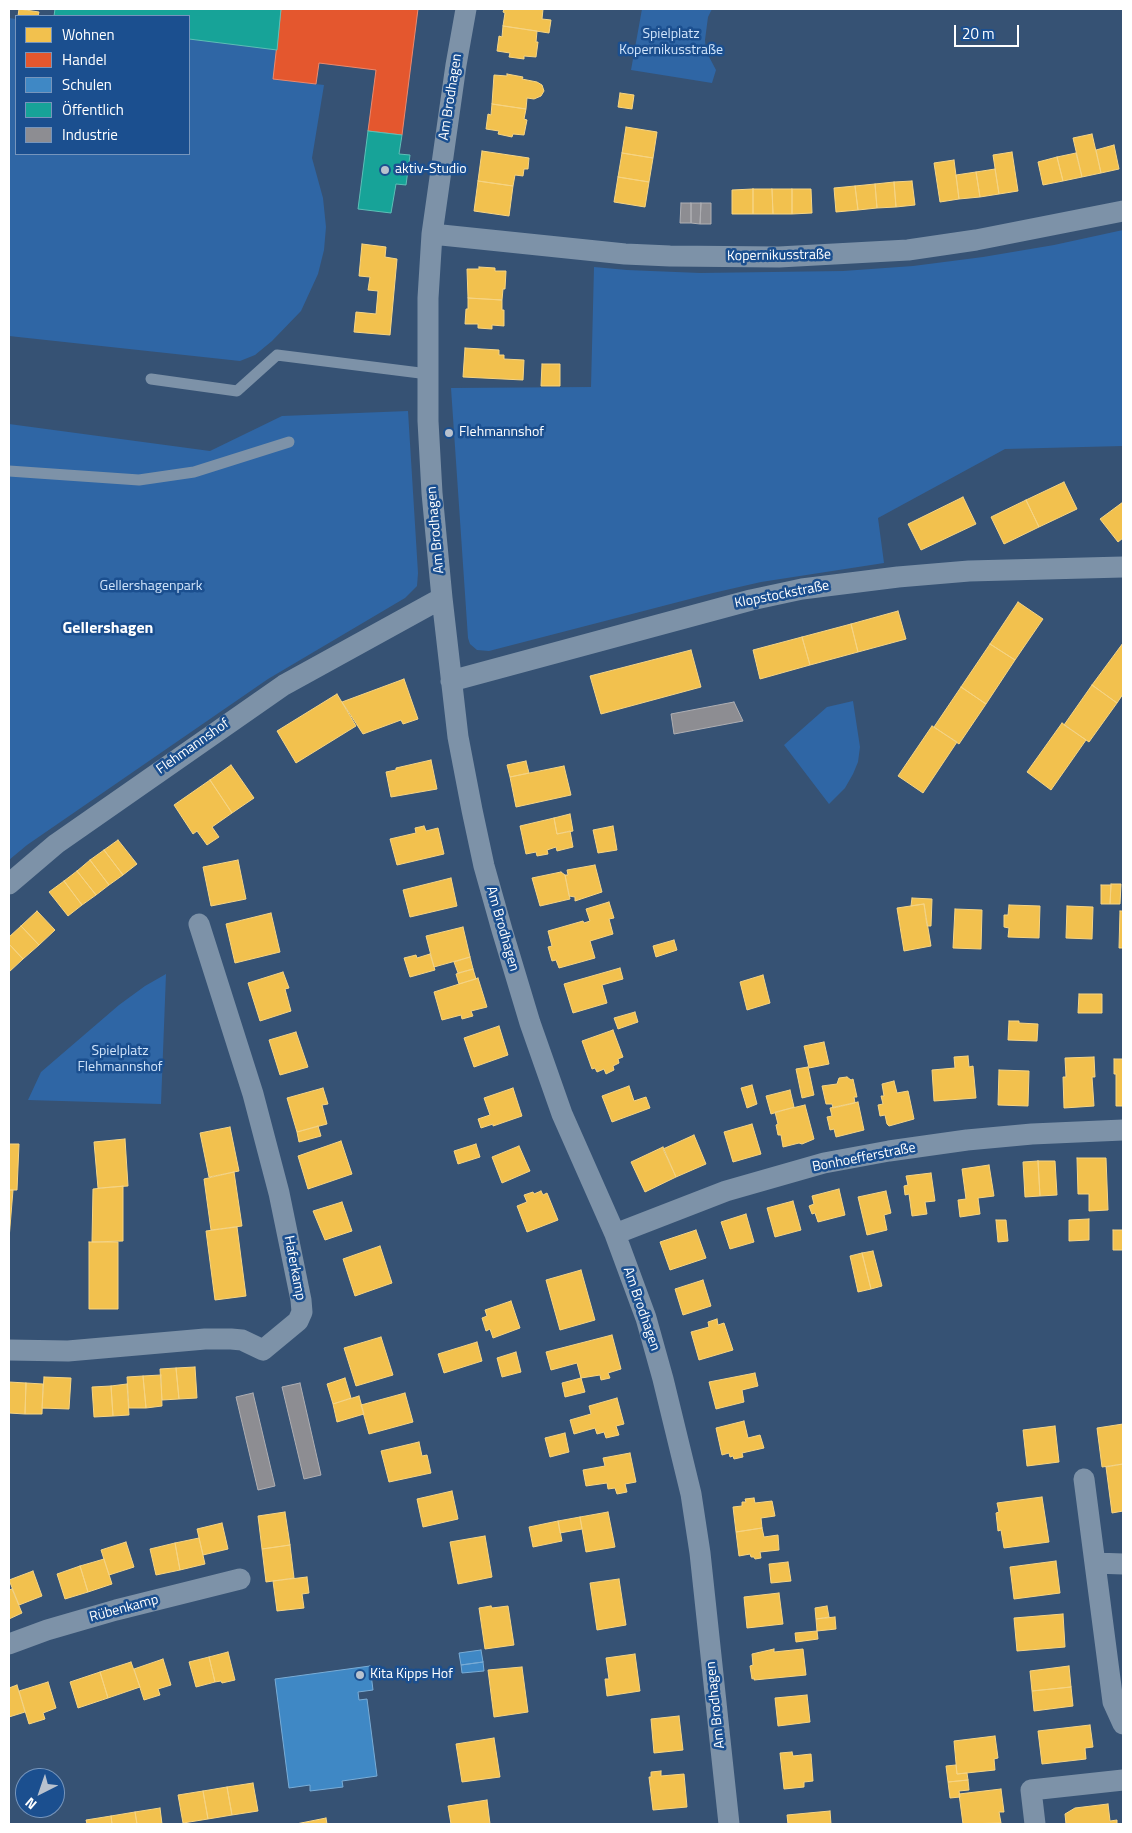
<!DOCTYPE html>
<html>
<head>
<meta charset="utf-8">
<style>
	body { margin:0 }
	#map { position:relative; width:1132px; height:1833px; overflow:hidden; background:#365274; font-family:"Titillium Web",sans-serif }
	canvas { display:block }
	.frame { position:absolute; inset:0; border:10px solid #fff; pointer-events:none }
	.legend { position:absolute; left:15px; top:15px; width:175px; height:140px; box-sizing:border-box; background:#1b4f8f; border:1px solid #7695bc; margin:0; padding:6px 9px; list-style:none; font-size:15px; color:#fff }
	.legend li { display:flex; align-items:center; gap:10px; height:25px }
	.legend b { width:25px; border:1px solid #7695bc }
	.north { position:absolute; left:15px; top:1768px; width:50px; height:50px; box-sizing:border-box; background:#1b4f8f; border:1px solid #7695bc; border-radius:50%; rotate:221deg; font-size:14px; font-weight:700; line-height:20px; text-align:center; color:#fff }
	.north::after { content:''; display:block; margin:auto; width:18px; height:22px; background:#b9c2ce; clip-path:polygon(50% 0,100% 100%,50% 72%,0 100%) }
	.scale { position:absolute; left:954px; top:25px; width:65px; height:22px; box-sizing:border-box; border:2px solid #fff; border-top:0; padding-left:6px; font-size:15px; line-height:18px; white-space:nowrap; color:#fff; -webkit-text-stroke:4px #1b4f8f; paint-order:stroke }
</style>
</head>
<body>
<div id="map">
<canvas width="1132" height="1833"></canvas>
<div class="frame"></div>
<ul class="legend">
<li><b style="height:14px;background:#f2c14e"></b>Wohnen</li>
<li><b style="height:14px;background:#e4572e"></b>Handel</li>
<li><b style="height:14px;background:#3f88c5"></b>Schulen</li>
<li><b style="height:14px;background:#17a398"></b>Öffentlich</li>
<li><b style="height:14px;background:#8d8d92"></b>Industrie</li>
</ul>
<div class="north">N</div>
<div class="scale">20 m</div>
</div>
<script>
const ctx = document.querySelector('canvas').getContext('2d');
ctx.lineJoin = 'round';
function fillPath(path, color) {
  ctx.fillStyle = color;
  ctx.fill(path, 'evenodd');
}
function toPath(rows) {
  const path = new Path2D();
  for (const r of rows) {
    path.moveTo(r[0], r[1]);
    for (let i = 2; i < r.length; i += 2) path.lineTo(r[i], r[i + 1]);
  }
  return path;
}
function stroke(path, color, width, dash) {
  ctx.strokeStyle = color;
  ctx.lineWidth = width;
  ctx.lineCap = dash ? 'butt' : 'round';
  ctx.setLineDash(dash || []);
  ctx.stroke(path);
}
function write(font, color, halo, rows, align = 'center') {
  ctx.font = font + ' "Titillium Web",sans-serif';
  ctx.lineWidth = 5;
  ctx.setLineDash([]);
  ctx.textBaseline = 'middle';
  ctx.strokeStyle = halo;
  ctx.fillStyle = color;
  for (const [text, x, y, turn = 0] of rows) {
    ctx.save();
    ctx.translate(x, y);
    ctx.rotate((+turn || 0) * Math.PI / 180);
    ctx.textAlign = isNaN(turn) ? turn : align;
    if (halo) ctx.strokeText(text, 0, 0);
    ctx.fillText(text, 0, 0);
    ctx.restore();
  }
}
fillPath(toPath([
	[642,9,712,9,708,17,705,40,706,51,716,70,712,83,631,70],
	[9,18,16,19,16,154,189,154,189,39,277,50,274,79,324,85,312,158,323,198,326,227,324,250,318,274,301,311,272,341,255,355,240,361,9,336],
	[1123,230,1123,446,1005,449,878,518,884,563,761,582,713,593,489,651,477,650,470,644,468,638,451,388,591,387,594,267,627,270,700,273,843,271,913,266,983,257,1054,245],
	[408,411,418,573,417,586,405,598,268,679,27,845,9,860,9,424,210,451,282,416],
	[853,701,860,747,858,762,853,774,845,788,829,804,784,745,827,707],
	[166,974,161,1104,28,1100,41,1072,119,1005,145,986]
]), '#2f66a5');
const homes = toPath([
	[19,9,39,12,38,16,18,16,19,9],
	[504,9,543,9,542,19,551,20,549,33,503,26,505,13,503,12,504,9],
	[503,26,537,31,536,42,538,42,536,57,524,56,524,59,509,57,510,53,497,51,499,36,502,37,503,26],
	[507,74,523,77,522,79,537,82,542,85,544,91,541,96,534,99,527,98,526,109,492,104,494,75,507,76,507,74],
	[620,93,634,95,632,109,618,107,620,93],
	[492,104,526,109,524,119,527,120,524,135,513,134,512,137,498,134,499,131,486,129,488,114,491,115,492,104],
	[626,127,657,132,653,158,622,153,626,127],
	[1092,134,1101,173,1082,177,1073,138,1092,134],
	[1114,145,1119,169,1101,173,1096,150,1114,145],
	[482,151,529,158,528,169,524,169,523,176,515,175,513,186,478,181,482,151],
	[1012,152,1018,191,999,194,993,155,1012,152],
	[622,153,653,158,649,182,618,177,622,153],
	[1076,153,1082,177,1063,181,1057,157,1076,153],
	[1057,157,1063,181,1043,185,1038,162,1057,157],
	[954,160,959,199,940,202,934,163,954,160],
	[995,169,999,194,980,197,976,172,995,169],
	[976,172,980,197,959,199,956,175,976,172],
	[618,177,649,182,645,207,614,202,618,177],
	[478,181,513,186,509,216,474,211,478,181],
	[912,181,915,205,896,207,894,182,912,181],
	[894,182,896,207,877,208,875,184,894,182],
	[875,184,877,208,858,210,855,186,875,184],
	[855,186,858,210,836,212,834,188,855,186],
	[753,189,753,214,732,214,732,190,753,189],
	[753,189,772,189,773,214,753,214,753,189],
	[772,189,792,189,792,214,773,214,772,189],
	[792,189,811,189,812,213,792,214,792,189],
	[362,244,386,247,385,257,397,259,390,335,354,332,356,312,376,314,378,291,368,290,370,277,359,276,362,244],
	[479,267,495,268,495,271,506,271,505,289,503,289,502,300,468,298,467,269,479,269,479,267],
	[468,298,502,300,502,310,504,310,504,326,492,325,492,329,478,328,478,324,465,324,466,309,468,309,468,298],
	[465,348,499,350,499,355,504,355,504,359,524,360,523,380,463,377,465,348],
	[542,364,560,364,560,386,541,386,542,364],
	[1064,482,1077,509,1039,527,1026,500,1064,482],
	[963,497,976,524,921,550,908,524,963,497],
	[1026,500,1039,527,1004,544,991,517,1026,500],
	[1123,502,1123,538,1118,542,1100,519,1123,502],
	[1018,602,1043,619,1015,660,990,644,1018,602],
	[898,611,906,639,858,652,851,624,898,611],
	[851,624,858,652,810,665,802,637,851,624],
	[802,637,810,665,760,679,753,650,802,637],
	[1123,643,1123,694,1117,703,1092,685,1123,643],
	[990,644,1015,660,986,704,961,687,990,644],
	[691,650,701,687,601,714,590,676,691,650],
	[404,679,418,719,403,724,401,720,363,734,342,702,404,679],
	[1092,685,1117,703,1089,742,1064,725,1092,685],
	[961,687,986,704,959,744,934,727,961,687],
	[337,694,356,726,296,763,277,731,337,694],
	[1062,723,1086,740,1051,790,1027,772,1062,723],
	[932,726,957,742,923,793,898,776,932,726],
	[431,760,437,789,391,797,386,772,396,770,396,768,431,760],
	[526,761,529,773,510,777,507,765,526,761],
	[231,765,254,798,232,813,210,780,231,765],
	[564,766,571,795,516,807,510,777,564,766],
	[210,780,232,813,212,827,219,837,207,845,197,831,193,834,174,805,210,780],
	[570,814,573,831,557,834,554,818,570,814],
	[554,818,557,834,570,831,573,847,557,851,556,847,547,850,548,854,537,856,536,852,526,854,520,826,554,818],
	[424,826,426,831,438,828,444,854,397,865,390,839,416,833,415,828,424,826],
	[613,826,617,850,598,853,593,830,613,826],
	[118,840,137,864,123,875,104,850,118,840],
	[104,850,123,875,109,885,90,860,104,850],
	[90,860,109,885,96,895,77,871,90,860],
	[238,860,246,899,211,906,203,867,238,860],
	[595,865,602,892,575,901,575,897,569,896,565,875,568,875,567,870,595,865],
	[77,871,96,895,82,905,64,881,77,871],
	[561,872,565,875,570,899,540,906,532,878,561,872],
	[451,878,457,906,410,917,403,890,451,878],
	[64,881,82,905,68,916,49,892,64,881],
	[1111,884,1121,884,1120,904,1110,904,1111,884],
	[1101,885,1111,885,1110,904,1101,904,1101,885],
	[912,898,932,899,931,926,927,926,924,904,911,906,912,898],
	[609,902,614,918,609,919,613,934,590,941,595,958,559,968,556,960,552,961,548,947,552,946,548,931,583,921,584,923,590,921,586,909,609,902],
	[924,904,931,946,904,951,897,908,924,904],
	[1009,905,1040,906,1039,938,1008,937,1009,928,1004,927,1004,915,1008,915,1009,905],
	[1067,906,1093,907,1092,939,1066,938,1067,906],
	[955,909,982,910,981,949,953,948,955,909],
	[37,911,55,930,39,945,21,926,37,911],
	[1120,911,1123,911,1123,948,1119,948,1120,911],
	[271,913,280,952,235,963,226,924,271,913],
	[21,926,39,945,23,959,9,944,9,937,21,926],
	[463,927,470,957,434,967,426,936,463,927],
	[674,940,677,950,656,957,653,946,674,940],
	[9,944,23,959,9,972,9,944],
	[430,954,435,970,410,977,404,958,416,955,417,958,430,954],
	[470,957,473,969,458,973,454,962,470,957],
	[620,968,623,979,602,985,607,1003,573,1013,564,984,620,968],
	[473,969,476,979,459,984,456,974,473,969],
	[283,972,289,988,285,989,291,1011,260,1021,248,983,283,972],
	[763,975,770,1003,747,1010,740,982,763,975],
	[478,978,487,1007,471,1011,473,1016,462,1019,461,1015,442,1020,434,992,478,978],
	[1079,994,1102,994,1102,1013,1078,1013,1079,994],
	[635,1012,638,1022,618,1029,614,1018,635,1012],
	[1009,1021,1019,1021,1019,1023,1038,1024,1037,1041,1008,1040,1009,1021],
	[499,1026,508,1055,474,1067,464,1038,499,1026],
	[613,1030,623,1057,618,1059,619,1063,613,1066,614,1070,606,1074,604,1069,597,1072,595,1068,592,1069,582,1041,613,1030],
	[296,1032,308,1067,280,1075,269,1040,296,1032],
	[824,1042,829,1064,809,1068,804,1046,824,1042],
	[968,1056,969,1067,973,1066,976,1098,934,1101,932,1070,955,1068,954,1057,968,1056],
	[1094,1057,1095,1077,1092,1077,1094,1106,1064,1108,1063,1077,1066,1077,1065,1058,1094,1057],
	[1114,1059,1123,1059,1123,1106,1116,1106,1116,1074,1114,1074,1114,1059],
	[808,1067,814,1095,802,1098,796,1069,808,1067],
	[999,1070,1029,1071,1028,1106,998,1105,999,1070],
	[847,1077,851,1080,853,1079,857,1097,854,1097,855,1103,833,1108,832,1104,826,1104,822,1086,837,1084,839,1078,847,1077],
	[894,1081,897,1093,908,1091,914,1119,889,1126,887,1124,885,1115,880,1116,878,1105,883,1104,881,1096,884,1096,882,1084,894,1081],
	[752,1085,757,1104,747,1108,741,1088,752,1085],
	[629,1086,634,1101,646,1097,650,1108,612,1122,602,1096,629,1086],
	[323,1088,328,1104,322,1105,327,1124,297,1132,287,1098,323,1088],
	[513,1088,522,1116,493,1126,493,1124,481,1128,478,1119,490,1115,484,1098,513,1088],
	[790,1090,794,1107,771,1114,766,1096,790,1090],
	[858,1102,864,1130,836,1137,834,1129,830,1130,827,1117,832,1116,830,1108,858,1102],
	[805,1105,814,1139,802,1144,799,1143,783,1147,781,1135,778,1135,776,1125,778,1124,775,1112,805,1105],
	[752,1124,761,1154,733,1162,724,1132,752,1124],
	[318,1126,321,1136,299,1142,297,1132,318,1126],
	[230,1127,239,1171,209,1177,200,1133,230,1127],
	[694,1135,706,1164,676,1177,663,1149,694,1135],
	[125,1139,128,1186,98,1188,94,1142,125,1139],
	[341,1141,352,1174,308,1189,298,1156,341,1141],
	[9,1144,19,1144,17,1190,9,1190,9,1144],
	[476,1144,480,1157,458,1164,454,1151,476,1144],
	[519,1146,530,1171,502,1183,492,1157,519,1146],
	[663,1147,676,1177,645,1192,631,1162,663,1147],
	[1077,1158,1106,1158,1108,1210,1089,1211,1089,1194,1078,1194,1077,1158],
	[1038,1161,1055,1161,1057,1195,1040,1196,1038,1161],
	[1038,1161,1040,1196,1025,1197,1023,1162,1038,1161],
	[989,1165,994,1196,978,1198,980,1214,960,1217,958,1200,966,1199,962,1169,989,1165],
	[234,1172,242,1226,211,1230,204,1179,234,1172],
	[931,1173,935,1201,925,1202,927,1214,912,1216,909,1194,905,1195,904,1186,908,1185,906,1176,931,1173],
	[123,1186,123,1241,92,1242,93,1189,123,1186],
	[839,1189,845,1215,818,1222,815,1213,812,1214,809,1206,814,1204,812,1196,839,1189],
	[9,1190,13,1190,9,1239,9,1190],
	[541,1191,543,1195,547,1193,558,1220,527,1232,517,1206,527,1202,524,1195,533,1192,534,1194,541,1191],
	[886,1191,891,1213,884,1215,887,1230,867,1235,858,1197,886,1191],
	[793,1201,801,1230,775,1237,767,1208,793,1201],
	[342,1202,352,1231,325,1240,313,1211,342,1202],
	[746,1214,754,1242,730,1249,721,1222,746,1214],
	[1089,1219,1089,1240,1069,1241,1069,1220,1089,1219],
	[996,1220,1006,1220,1008,1241,998,1242,996,1220],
	[237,1227,246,1296,215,1300,206,1231,237,1227],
	[696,1230,706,1258,670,1270,660,1242,696,1230],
	[1113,1230,1123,1230,1123,1250,1113,1250,1113,1230],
	[89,1242,118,1242,118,1309,89,1309,89,1242],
	[380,1246,392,1283,355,1296,343,1259,380,1246],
	[873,1251,882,1286,871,1289,862,1253,873,1251],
	[862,1253,871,1289,858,1292,850,1256,862,1253],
	[581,1270,595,1320,560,1330,546,1280,581,1270],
	[703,1280,711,1306,683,1315,675,1289,703,1280],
	[511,1301,520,1328,493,1338,490,1329,486,1331,482,1318,487,1316,485,1310,511,1301],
	[717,1319,718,1325,724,1323,733,1350,699,1360,691,1332,709,1327,708,1322,717,1319],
	[612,1335,621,1369,608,1373,610,1378,601,1380,600,1375,581,1378,577,1363,551,1370,546,1352,612,1335],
	[381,1337,393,1375,356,1386,344,1348,381,1337],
	[477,1342,482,1361,444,1373,438,1354,477,1342],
	[516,1352,521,1372,502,1377,497,1358,516,1352],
	[195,1367,197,1398,179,1399,176,1368,195,1367],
	[176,1368,179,1399,162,1400,160,1369,176,1368],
	[755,1373,758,1386,742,1390,744,1402,716,1409,709,1382,755,1373],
	[161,1375,162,1406,146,1408,143,1376,161,1375],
	[143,1376,146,1408,129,1408,127,1377,143,1376],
	[44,1377,71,1378,69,1409,42,1408,44,1377],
	[345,1378,351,1398,333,1404,327,1384,345,1378],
	[581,1378,585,1392,565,1397,562,1383,581,1378],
	[9,1382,26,1383,25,1414,9,1413,9,1382],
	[26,1383,43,1384,42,1414,25,1414,26,1383],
	[127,1384,129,1415,113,1416,111,1386,127,1384],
	[111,1386,113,1416,94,1417,92,1387,111,1386],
	[405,1393,413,1422,369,1434,361,1405,405,1393],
	[359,1396,364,1414,337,1422,333,1404,359,1396],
	[617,1398,624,1424,616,1426,619,1435,606,1438,604,1432,597,1434,595,1428,574,1434,570,1420,591,1414,589,1406,617,1398],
	[744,1421,748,1438,760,1435,764,1448,742,1453,743,1457,734,1459,733,1456,730,1457,729,1453,722,1455,716,1428,744,1421],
	[1123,1424,1123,1464,1102,1467,1097,1428,1123,1424],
	[1055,1426,1059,1462,1027,1466,1023,1430,1055,1426],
	[565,1433,569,1452,550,1457,545,1438,565,1433],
	[419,1442,422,1456,427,1455,431,1473,389,1482,381,1451,419,1442],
	[630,1453,636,1482,625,1484,627,1492,617,1494,615,1488,608,1489,607,1483,586,1486,583,1470,605,1466,603,1458,630,1453],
	[1123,1464,1123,1511,1112,1513,1106,1467,1123,1464],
	[452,1491,458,1519,423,1527,417,1499,452,1491],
	[1042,1497,1049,1542,1004,1548,1001,1530,998,1531,996,1513,999,1512,997,1503,1042,1497],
	[754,1498,755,1503,772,1501,775,1516,761,1518,762,1528,736,1532,733,1507,742,1506,742,1502,746,1502,745,1499,754,1498],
	[285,1512,290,1545,262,1549,258,1516,285,1512],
	[608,1512,615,1547,586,1552,580,1517,608,1512],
	[580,1517,582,1529,560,1533,558,1521,580,1517],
	[558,1521,562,1541,533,1547,529,1527,558,1521],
	[222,1523,228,1549,203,1555,197,1529,222,1523],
	[762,1528,764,1537,778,1535,779,1550,760,1552,761,1558,755,1559,754,1557,751,1557,750,1554,739,1556,736,1532,762,1528],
	[485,1536,492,1577,458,1584,450,1542,485,1536],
	[199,1538,205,1564,180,1570,175,1543,199,1538],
	[126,1542,134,1567,109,1575,101,1550,126,1542],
	[175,1543,180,1570,156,1575,150,1549,175,1543],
	[290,1545,294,1578,266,1582,262,1549,290,1545],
	[104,1559,112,1584,88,1592,80,1566,104,1559],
	[1056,1561,1060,1593,1014,1599,1010,1567,1056,1561],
	[788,1562,791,1581,771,1583,769,1564,788,1562],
	[80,1566,88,1592,65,1599,57,1574,80,1566],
	[33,1571,42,1596,19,1605,9,1580,33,1571],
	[307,1577,309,1593,302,1594,304,1608,277,1611,273,1581,307,1577],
	[619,1579,626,1625,597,1630,590,1583,619,1579],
	[12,1589,22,1613,9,1619,9,1590,12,1589],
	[779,1593,783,1624,747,1628,744,1597,779,1593],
	[491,1606,492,1608,508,1606,514,1645,485,1649,479,1608,491,1606],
	[827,1606,829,1617,816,1619,815,1608,827,1606],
	[1063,1614,1065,1647,1017,1651,1014,1618,1063,1614],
	[835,1617,836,1629,817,1631,816,1619,835,1617],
	[817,1631,818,1639,796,1642,795,1633,817,1631],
	[774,1649,774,1652,803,1649,806,1675,754,1680,754,1678,752,1679,750,1666,753,1665,752,1654,774,1649],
	[228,1652,235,1680,222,1683,221,1681,215,1682,209,1657,228,1652],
	[635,1654,640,1691,607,1696,605,1679,609,1679,606,1658,635,1654],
	[209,1657,215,1682,196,1687,189,1662,209,1657],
	[163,1659,171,1685,158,1689,160,1695,144,1700,134,1669,163,1659],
	[131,1662,140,1687,108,1698,100,1672,131,1662],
	[1069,1666,1071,1687,1032,1691,1030,1671,1069,1666],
	[522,1667,528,1712,494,1717,488,1670,522,1667],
	[100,1672,108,1698,78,1708,70,1682,100,1672],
	[48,1682,56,1708,43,1713,45,1719,29,1724,19,1691,48,1682],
	[17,1685,25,1712,9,1717,9,1688,17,1685],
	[1071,1687,1073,1706,1034,1711,1032,1691,1071,1687],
	[807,1695,810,1722,778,1726,775,1698,807,1695],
	[679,1716,683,1750,654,1753,651,1719,679,1716],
	[1090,1725,1093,1747,1085,1748,1086,1759,1042,1764,1038,1731,1090,1725],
	[995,1736,998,1758,994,1759,995,1770,957,1774,954,1741,995,1736],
	[494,1738,500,1777,462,1782,456,1744,494,1738],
	[792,1752,793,1756,811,1754,813,1781,804,1782,804,1787,784,1789,780,1753,792,1752],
	[956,1765,957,1774,967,1773,968,1780,948,1782,946,1766,956,1765],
	[661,1771,661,1776,684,1774,687,1807,653,1810,649,1777,651,1777,651,1772,661,1771],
	[968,1780,969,1790,959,1791,960,1797,950,1798,948,1782,968,1780],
	[253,1783,258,1811,232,1815,227,1787,253,1783],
	[227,1787,232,1815,208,1819,203,1791,227,1787],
	[1001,1789,1004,1812,999,1812,1001,1823,963,1824,959,1794,1001,1789],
	[203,1791,208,1819,183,1823,178,1795,203,1791],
	[487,1800,490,1824,451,1824,448,1806,487,1800],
	[1108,1804,1110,1821,1117,1820,1117,1824,1066,1824,1065,1814,1075,1808,1108,1804],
	[160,1808,162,1824,137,1824,135,1812,160,1808],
	[830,1811,831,1824,788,1824,787,1815,830,1811],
	[135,1812,137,1824,112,1824,111,1816,135,1812],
	[111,1816,112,1824,87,1824,86,1820,111,1816],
	[326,1818,327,1824,296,1824,326,1818]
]);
fillPath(homes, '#f2c14e');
stroke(homes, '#f6d483', 1);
const shops = toPath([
	[281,9,418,9,402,135,368,131,376,70,319,63,316,84,273,79,281,9]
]);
fillPath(shops, '#e4572e');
stroke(shops, '#ec896d', 1);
const schools = toPath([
	[481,1650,483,1662,461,1665,459,1653,481,1650],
	[483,1662,484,1671,462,1673,461,1665,483,1662],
	[370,1666,373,1690,358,1692,359,1700,367,1699,377,1776,342,1781,343,1787,310,1791,310,1785,289,1788,275,1679,370,1666]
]);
fillPath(schools, '#3f88c5');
stroke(schools, '#79acd6', 1);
const public = toPath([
	[55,9,281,9,277,50,189,39,189,16,54,16,55,9],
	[368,131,402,135,399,154,410,155,406,185,396,184,391,213,358,209,368,131]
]);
fillPath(public, '#17a398');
stroke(public, '#5dbfb7', 1);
const industry = toPath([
	[681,203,691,203,691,223,680,223,681,203],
	[691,203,701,203,700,224,691,223,691,203],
	[701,203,711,203,711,224,700,224,701,203],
	[734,702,743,721,674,734,671,714,734,702],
	[300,1383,321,1475,304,1479,282,1387,300,1383],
	[253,1393,275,1486,258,1490,236,1397,253,1393]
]);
fillPath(industry, '#8d8d92');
stroke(industry, '#afafb3', 1);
stroke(toPath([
	[151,379,237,391,277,355,428,374],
	[9,471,139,480,194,472,289,442]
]), '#7d92a8', 11);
stroke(toPath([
	[466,9,456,65,432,234,428,298,428,421,432,493,442,598,458,737,472,810,484,866,502,930,530,1023,562,1114,615,1234,646,1318,663,1379,691,1494,700,1553,729,1824],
	[432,234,625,254,670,256,779,257,908,250,976,240,1123,211],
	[451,681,751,600,802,589,898,577,969,571,1123,567],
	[9,884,56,844,284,685,442,598],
	[615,1234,726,1191,824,1163,889,1151,967,1140,1032,1134,1123,1130],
	[9,1350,68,1351,205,1339,231,1339,242,1340,263,1350,298,1321,302,1312,301,1300,279,1193,253,1094,199,924],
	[1084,1479,1113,1702,1123,1724],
	[1095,1563,1123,1564],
	[9,1644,47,1630,116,1610,240,1579],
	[1035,1824,1031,1790,1123,1780]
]), '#7d92a8', 21);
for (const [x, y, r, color] of [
	[385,170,5,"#b9c2ce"],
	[449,433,5,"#b9c2ce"],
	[360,1675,5,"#b9c2ce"]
]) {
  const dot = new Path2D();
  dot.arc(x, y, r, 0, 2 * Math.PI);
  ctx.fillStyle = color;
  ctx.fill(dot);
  stroke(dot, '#1b4f8f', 2);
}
write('14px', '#cfe3fa', '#1b4f8f', [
	["Spielplatz",671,35],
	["Kopernikusstraße",671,51],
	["Gellershagenpark",151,587],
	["Spielplatz",120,1052],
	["Flehmannshof",120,1068]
]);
write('14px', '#fff', '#1b4f8f', [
	["Am Brodhagen",451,97,-81],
	["Kopernikusstraße",779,256,-1],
	["Am Brodhagen",436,530,-95],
	["Klopstockstraße",782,595,-11],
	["Flehmannshof",193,747,-35],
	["Am Brodhagen",502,929,74],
	["Bonhoefferstraße",864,1158,-11],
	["Haferkamp",294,1268,79],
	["Am Brodhagen",641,1309,71],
	["Rübenkamp",124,1609,-15],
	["Am Brodhagen",716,1705,-96]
]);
write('14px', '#fff', '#1b4f8f', [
	["aktiv-Studio",395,170],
	["Flehmannshof",459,433],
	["Kita Kipps Hof",370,1675]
], 'left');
write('bold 16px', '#fff', '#1b4f8f', [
	["Gellershagen",108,629]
]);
</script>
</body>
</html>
